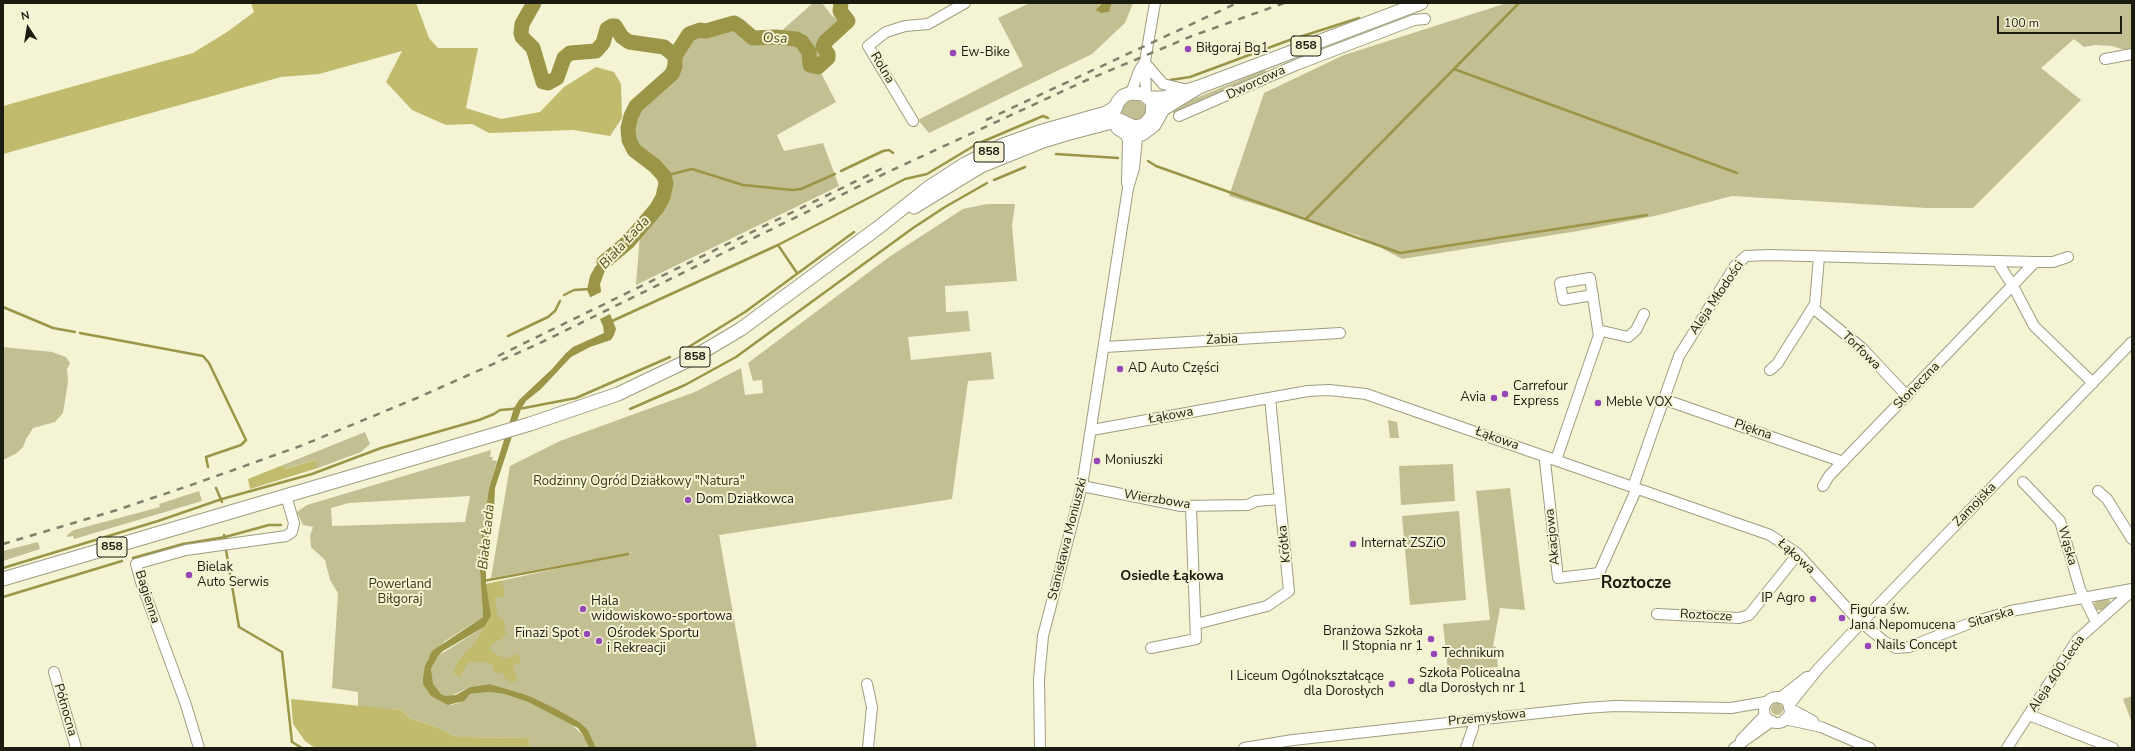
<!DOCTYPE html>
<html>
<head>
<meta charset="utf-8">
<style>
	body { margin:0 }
	#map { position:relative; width:2135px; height:751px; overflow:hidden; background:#f4f3d3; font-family:"Nunito Sans",sans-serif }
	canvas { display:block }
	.frame { position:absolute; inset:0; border:4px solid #1c1b10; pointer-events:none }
	.north { position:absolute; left:8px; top:8px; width:40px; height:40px; -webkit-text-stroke:3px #f4f3d3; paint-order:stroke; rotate:348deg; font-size:11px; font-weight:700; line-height:16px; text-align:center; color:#1c1b10 }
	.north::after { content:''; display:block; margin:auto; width:14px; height:18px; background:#1c1b10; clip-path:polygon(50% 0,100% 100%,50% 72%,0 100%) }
	.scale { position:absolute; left:1997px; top:16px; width:125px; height:18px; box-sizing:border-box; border:2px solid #1c1b10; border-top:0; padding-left:5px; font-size:12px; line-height:14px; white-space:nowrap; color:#1c1b10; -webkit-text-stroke:3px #f4f3d3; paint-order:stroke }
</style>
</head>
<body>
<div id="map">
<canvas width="2135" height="751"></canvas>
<div class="frame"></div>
<div class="north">N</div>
<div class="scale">100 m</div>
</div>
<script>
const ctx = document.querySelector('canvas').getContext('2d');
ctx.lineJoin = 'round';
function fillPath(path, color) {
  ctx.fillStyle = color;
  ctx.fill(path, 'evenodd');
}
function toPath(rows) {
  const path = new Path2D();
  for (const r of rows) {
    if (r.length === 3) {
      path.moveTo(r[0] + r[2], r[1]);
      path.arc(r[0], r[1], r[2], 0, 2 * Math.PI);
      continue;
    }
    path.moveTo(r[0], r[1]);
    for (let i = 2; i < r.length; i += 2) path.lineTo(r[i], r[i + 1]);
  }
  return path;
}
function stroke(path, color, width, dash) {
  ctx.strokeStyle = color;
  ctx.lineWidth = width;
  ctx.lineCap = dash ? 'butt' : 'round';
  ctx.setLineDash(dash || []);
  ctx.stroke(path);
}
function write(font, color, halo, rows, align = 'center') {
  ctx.font = font + ' "Nunito Sans",sans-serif';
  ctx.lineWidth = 4;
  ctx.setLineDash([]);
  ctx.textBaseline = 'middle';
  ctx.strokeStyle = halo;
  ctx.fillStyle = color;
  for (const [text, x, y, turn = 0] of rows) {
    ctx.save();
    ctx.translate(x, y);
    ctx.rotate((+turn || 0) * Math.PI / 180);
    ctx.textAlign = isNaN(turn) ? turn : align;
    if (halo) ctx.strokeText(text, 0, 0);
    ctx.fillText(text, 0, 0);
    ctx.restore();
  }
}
fillPath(toPath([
	[813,3,822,3,832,16,846,22,821,45,825,59,819,65,811,64,809,49,805,42,796,37,779,33],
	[1030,3,1102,3,1098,7,1098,11,1101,13,1110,10,1112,3,1133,3,1125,23,1092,54,929,133,918,120,1023,66,998,18],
	[1507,3,2132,3,2132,49,2125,50,2112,46,2095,45,2084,47,2074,39,2041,68,2081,100,1973,208,1926,208,1732,196,1659,215,1578,231,1402,259,1359,236,1229,196,1264,93,1344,55],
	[727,25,738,28,750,37,750,41,776,38,794,40,799,43,807,54,809,67,819,70,821,73,836,102,777,135,784,151,823,143,839,186,636,285,640,235,663,208,671,178,668,172,657,161,637,146,631,128,635,116,678,72,682,62,681,51,691,35,701,32,705,37,708,37,711,30],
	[1264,70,1268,72,1173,113,1174,107],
	[1131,100,1140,101,1146,107,1145,115,1138,120,1133,120,1121,114,1124,105],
	[987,204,1015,204,1012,226,1017,281,945,286,946,312,968,311,970,331,908,337,911,360,991,352,994,379,968,381,952,499,719,535,757,748,596,748,588,730,527,695,490,684,470,687,449,697,441,694,435,688,431,680,431,669,438,656,484,627,486,584,639,551,491,578,510,466,560,441,695,392,741,368,745,395,763,393,762,380,753,381,748,363,889,257,963,209],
	[3,347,52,352,66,357,70,363,67,369,68,382,63,413,55,422,33,428,26,439,23,447,17,453,3,460],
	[1388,420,1397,422,1399,438,1390,438],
	[365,432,370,444,361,452,318,468,314,460,284,469,283,465],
	[491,450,490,457,493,457,492,460,497,461,489,488,479,555,483,617,445,641,427,660,431,696,451,705,459,703,470,694,489,692,504,694,528,702,571,724,583,735,589,748,529,748,530,738,456,737,439,728,409,718,401,710,358,707,358,692,332,688,338,593,330,580,325,560,311,547,310,536,313,527,303,525,297,512,307,505],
	[470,496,465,522,332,526,331,508,349,503],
	[1453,464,1455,501,1401,505,1399,466],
	[1510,488,1525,610,1500,608,1493,646,1496,647,1498,667,1448,670,1443,624,1490,620,1476,491],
	[199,491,202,501,74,539,73,536,67,537,67,535,74,530,160,507,159,504],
	[1459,511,1466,600,1410,605,1402,516],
	[38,542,40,549,3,561,3,551],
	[2108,599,2111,602,2102,610,2096,610,2094,604,2096,601],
	[2132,696,2132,723,2123,699],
	[1777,709,6]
]), '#c2bf93');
fillPath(toPath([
	[251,3,416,3,429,38,438,48,478,48,466,108,501,119,540,112,564,87,596,67,614,72,621,84,622,118,610,136,573,130,489,133,472,124,446,125,412,110,386,82,402,51,319,74,281,77,3,154,3,106,193,53,227,32,254,12],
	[315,460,318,468,250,489,248,479,283,465,285,469],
	[501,581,505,591,504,596,495,598,498,617,504,621,506,633,502,639,493,643,489,649,499,656,507,659,518,653,521,663,513,665,517,681,511,682,504,678,503,673,494,673,493,666,488,662,470,662,467,664,460,677,455,675,454,671,458,661,475,642,491,616,486,584],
	[291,699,401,710,409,718,439,728,456,737,530,738,529,748,315,748,305,741,293,724]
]), '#c1bb6e');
fillPath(toPath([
	[1102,3,1112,3,1109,12,1101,13,1096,10],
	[616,247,621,252,607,265,600,284,601,291,616,329,614,335,611,340,590,347,571,357,541,389,526,401,521,409,495,488,494,511,486,548,486,584,491,616,484,627,443,651,438,656,431,669,433,684,441,694,446,696,456,695,470,687,490,684,527,695,556,709,579,722,588,730,596,748,589,748,583,735,578,728,528,702,504,694,489,692,470,694,464,701,448,705,431,696,423,684,423,678,425,666,432,651,483,617,479,555,489,488,514,408,519,400,552,369,566,353,573,347,604,333,603,326,587,290,590,276,595,267]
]), '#9b9548');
fillPath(toPath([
	[603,291,612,313,598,320,587,299]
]), '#f4f3d3');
stroke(toPath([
	[1454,69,1737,173],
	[1170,80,1190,77,1287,41,1359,18],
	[1056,154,1118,158],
	[1148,161,1156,166,1400,253,1647,215],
	[841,171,883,151,889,150,893,153],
	[664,176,692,169,743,185,793,190,801,189,835,174],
	[994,180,1025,167],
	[1306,219,1519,3],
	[778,245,797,273],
	[564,295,574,290,590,289],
	[3,307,53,328,75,332],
	[610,322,778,245,905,179,927,174,977,144,1043,116,1048,118],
	[80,333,203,356,209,363,246,440,241,445,206,457,208,467],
	[508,336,548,317,555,311,560,301],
	[687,348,745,312,854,232],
	[630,409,685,385,736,357,913,228,945,207,987,183],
	[216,488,222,502],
	[224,535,225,539],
	[226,550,239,627,282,652,292,742,302,748],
	[133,558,183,544,225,537,269,525,281,525],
	[3,568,158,521,222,499,312,474,381,448,479,420,494,414,500,410,524,408,576,398,670,357],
	[483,581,628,554],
	[3,597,122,561]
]), '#9b9548', 2.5);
stroke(toPath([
	[534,3,522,24,521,33,522,37,533,48,543,82,548,83,557,78,564,58,570,53,596,51,603,43,607,29,612,26,615,26,622,37,629,42,664,47,675,56,675,66,672,74,636,106,631,116,628,128,629,140,634,150,655,166,664,176,666,183,663,197,657,208,628,242,604,262],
	[675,56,689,34,700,30,706,31,734,23,739,26,753,38,776,37,796,39,802,42,809,52,810,65,818,67,828,58,828,54,823,47,825,42,848,21,840,11,841,3]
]), '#9b9548', 15);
const minor = toPath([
	[2105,59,2132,54],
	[1146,64,1163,84,1188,90],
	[1131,93,1139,71,1145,61],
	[1146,96,1145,61,1155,3],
	[1179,116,1296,65,1414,20,1425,19],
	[913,121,868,46,886,32,905,26,928,24,965,3],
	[1126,133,1128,142,1127,183],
	[1999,261,2000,266,2013,286,2034,326,2093,383],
	[1813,308,1862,348,1907,396],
	[1598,330,1628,337,1636,330,1644,314],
	[1105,347,1340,333],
	[1770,370,1777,364,1815,304,1819,257],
	[1663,399,1843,462],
	[1092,430,1308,391,1329,390,1366,394,1770,535,1798,554,1856,618,1885,642,1896,648,1909,647,1973,622,2011,611,2132,589],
	[1547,457,1545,461,1558,578,1599,573,1637,488],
	[1556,460,1599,335,1598,330,1590,278,1560,283,1563,300,1593,295],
	[2023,482,2060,521,2080,589,2096,622],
	[1082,486,1181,506,1248,505,1256,501,1280,499],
	[1823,486,1829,476,2035,262],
	[1633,487,1679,356,1735,266,1746,256,1769,255,2035,262,2053,262,2068,257],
	[2098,491,2107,499,2132,539],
	[1657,614,1739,618,1749,615,1798,554],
	[1196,624,1267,606,1289,591,1270,398],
	[1151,648,1196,639,1191,507],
	[54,672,76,748],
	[867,684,872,707,868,748],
	[1777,710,13],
	[1780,698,1807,677],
	[1789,705,1818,669,1862,622,2132,342],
	[1789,708,1813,721],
	[2029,715,2113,748],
	[1785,719,1821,727,1870,748],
	[1741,740,1765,715],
	[199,748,186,705,141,582,136,564,186,550,286,536,292,532,294,523,286,496],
	[1040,748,1039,679,1043,636,1082,486,1128,188,1134,168,1138,128],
	[1244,748,1293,740,1585,708,1615,706,1731,708,1766,702],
	[1466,748,1473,728,1473,720],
	[1734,748,1772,721],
	[2007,748,2077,640,2132,591]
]);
const major = toPath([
	[1150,98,1164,98,1199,87,1421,3],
	[914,207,981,166,1043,141,1066,134,1104,124,1115,121,1119,120,1134,127,1144,125,1152,116,1153,102,1143,94,1131,93,1123,96,1118,102,1114,111,1114,117,1115,121,1116,124,1118,128,1124,132,1133,135,1142,134,1154,125,1163,109,1199,87],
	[3,579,530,424,618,394,689,360,741,329,879,227,928,188,965,164,1003,145,1039,132,1106,113,1114,108]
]);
stroke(minor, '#9f9d80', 12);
stroke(major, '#9f9d80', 15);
stroke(minor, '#fff', 10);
stroke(major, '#fff', 13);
stroke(toPath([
	[986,120,1237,3],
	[498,356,885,167],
	[3,544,117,510,197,483,303,445,417,398,538,344,888,172,1087,80,1192,36,1284,3]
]), '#81806c', 2.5, [7, 7]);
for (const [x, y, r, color] of [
	[1188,49,4,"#9547b8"],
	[953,53,4,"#9547b8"],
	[1120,369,4,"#9547b8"],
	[1505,394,4,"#9547b8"],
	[1494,398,4,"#9547b8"],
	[1598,403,4,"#9547b8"],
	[1097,461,4,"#9547b8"],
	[688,500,4,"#9547b8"],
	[1353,544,4,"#9547b8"],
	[189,575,4,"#9547b8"],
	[1813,599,4,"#9547b8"],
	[583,609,4,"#9547b8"],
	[1842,618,4,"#9547b8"],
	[587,634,4,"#9547b8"],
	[1431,639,4,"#9547b8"],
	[599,641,4,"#9547b8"],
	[1868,646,4,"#9547b8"],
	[1434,654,4,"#9547b8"],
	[1411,681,4,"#9547b8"],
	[1392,684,4,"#9547b8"]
]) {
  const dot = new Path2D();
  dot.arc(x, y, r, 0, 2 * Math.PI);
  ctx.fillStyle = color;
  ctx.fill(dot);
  stroke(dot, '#f4f3d3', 1.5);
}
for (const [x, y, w] of [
	[1306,46,30],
	[989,152,30],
	[695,357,30],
	[112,547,30]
]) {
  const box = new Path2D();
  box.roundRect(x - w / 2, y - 10, w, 20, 3);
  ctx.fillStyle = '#f4f3d3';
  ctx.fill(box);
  stroke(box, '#1c1b10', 1);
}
write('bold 12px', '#1c1b10', null, [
	["858",1306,46],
	["858",989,152],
	["858",695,357],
	["858",112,547]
]);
write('13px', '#1c1b10', '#f4f3d3', [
	["Biłgoraj Bg1",1196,49],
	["Ew-Bike",961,53],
	["AD Auto Części",1128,369],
	["Carrefour",1513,387],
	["Express",1513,402],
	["Avia",1486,398,"right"],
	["Meble VOX",1606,403],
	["Moniuszki",1105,461],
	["Dom Działkowca",696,500],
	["Internat ZSZiO",1361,544],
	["Bielak",197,568],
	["Auto Serwis",197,583],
	["IP Agro",1805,599,"right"],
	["Hala",591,602],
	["widowiskowo-sportowa",591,617],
	["Figura św.",1850,611],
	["Jana Nepomucena",1850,626],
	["Branżowa Szkoła",1423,632,"right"],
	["II Stopnia nr 1",1423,647,"right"],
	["Finazi Spot",579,634,"right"],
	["Ośrodek Sportu",607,634],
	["i Rekreacji",607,649],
	["Nails Concept",1876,646],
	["Technikum",1442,654],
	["Szkoła Policealna",1419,674],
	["dla Dorosłych nr 1",1419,689],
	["I Liceum Ogólnokształcące",1384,677,"right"],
	["dla Dorosłych",1384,692,"right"]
], 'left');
write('13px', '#1c1b10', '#f4f3d3', [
	["Rolna",882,68,59],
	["Dworcowa",1256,83,-25],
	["Aleja Młodości",1717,298,-56],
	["Żabia",1222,340,-3],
	["Torfowa",1861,351,44],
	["Słoneczna",1917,386,-46],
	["Łąkowa",1171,416,-10],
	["Piękna",1753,430,19],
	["Łąkowa",1497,439,20],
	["Wierzbowa",1157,500,9],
	["Zamojska",1975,505,-46],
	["Akacjowa",1553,537,-96],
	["Stanisława Moniuszki",1068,539,-76],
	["Krótka",1285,544,-96],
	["Wąska",2067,546,74],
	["Łąkowa",1796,557,42],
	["Bagienna",147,597,72],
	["Roztocze",1706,616,3],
	["Sitarska",1991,618,-16],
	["Aleja 400-lecia",2057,674,-56],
	["Północna",65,710,74],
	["Przemysłowa",1487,718,-6]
]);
write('13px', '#383613', '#f4f3d3', [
	["Rodzinny Ogród Działkowy \"Natura\"",639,482],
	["Powerland",400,585],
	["Biłgoraj",400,600]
]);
write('italic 14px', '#565117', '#f4f3d3', [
	["Osa",775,39,2],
	["Biała Łada",625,243,-47],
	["Biała Łada",487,537,-84]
]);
write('bold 14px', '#1c1b10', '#f4f3d3', [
	["Osiedle Łąkowa",1172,577]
]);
write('bold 17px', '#1c1b10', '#f4f3d3', [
	["Roztocze",1636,584]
]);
</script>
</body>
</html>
